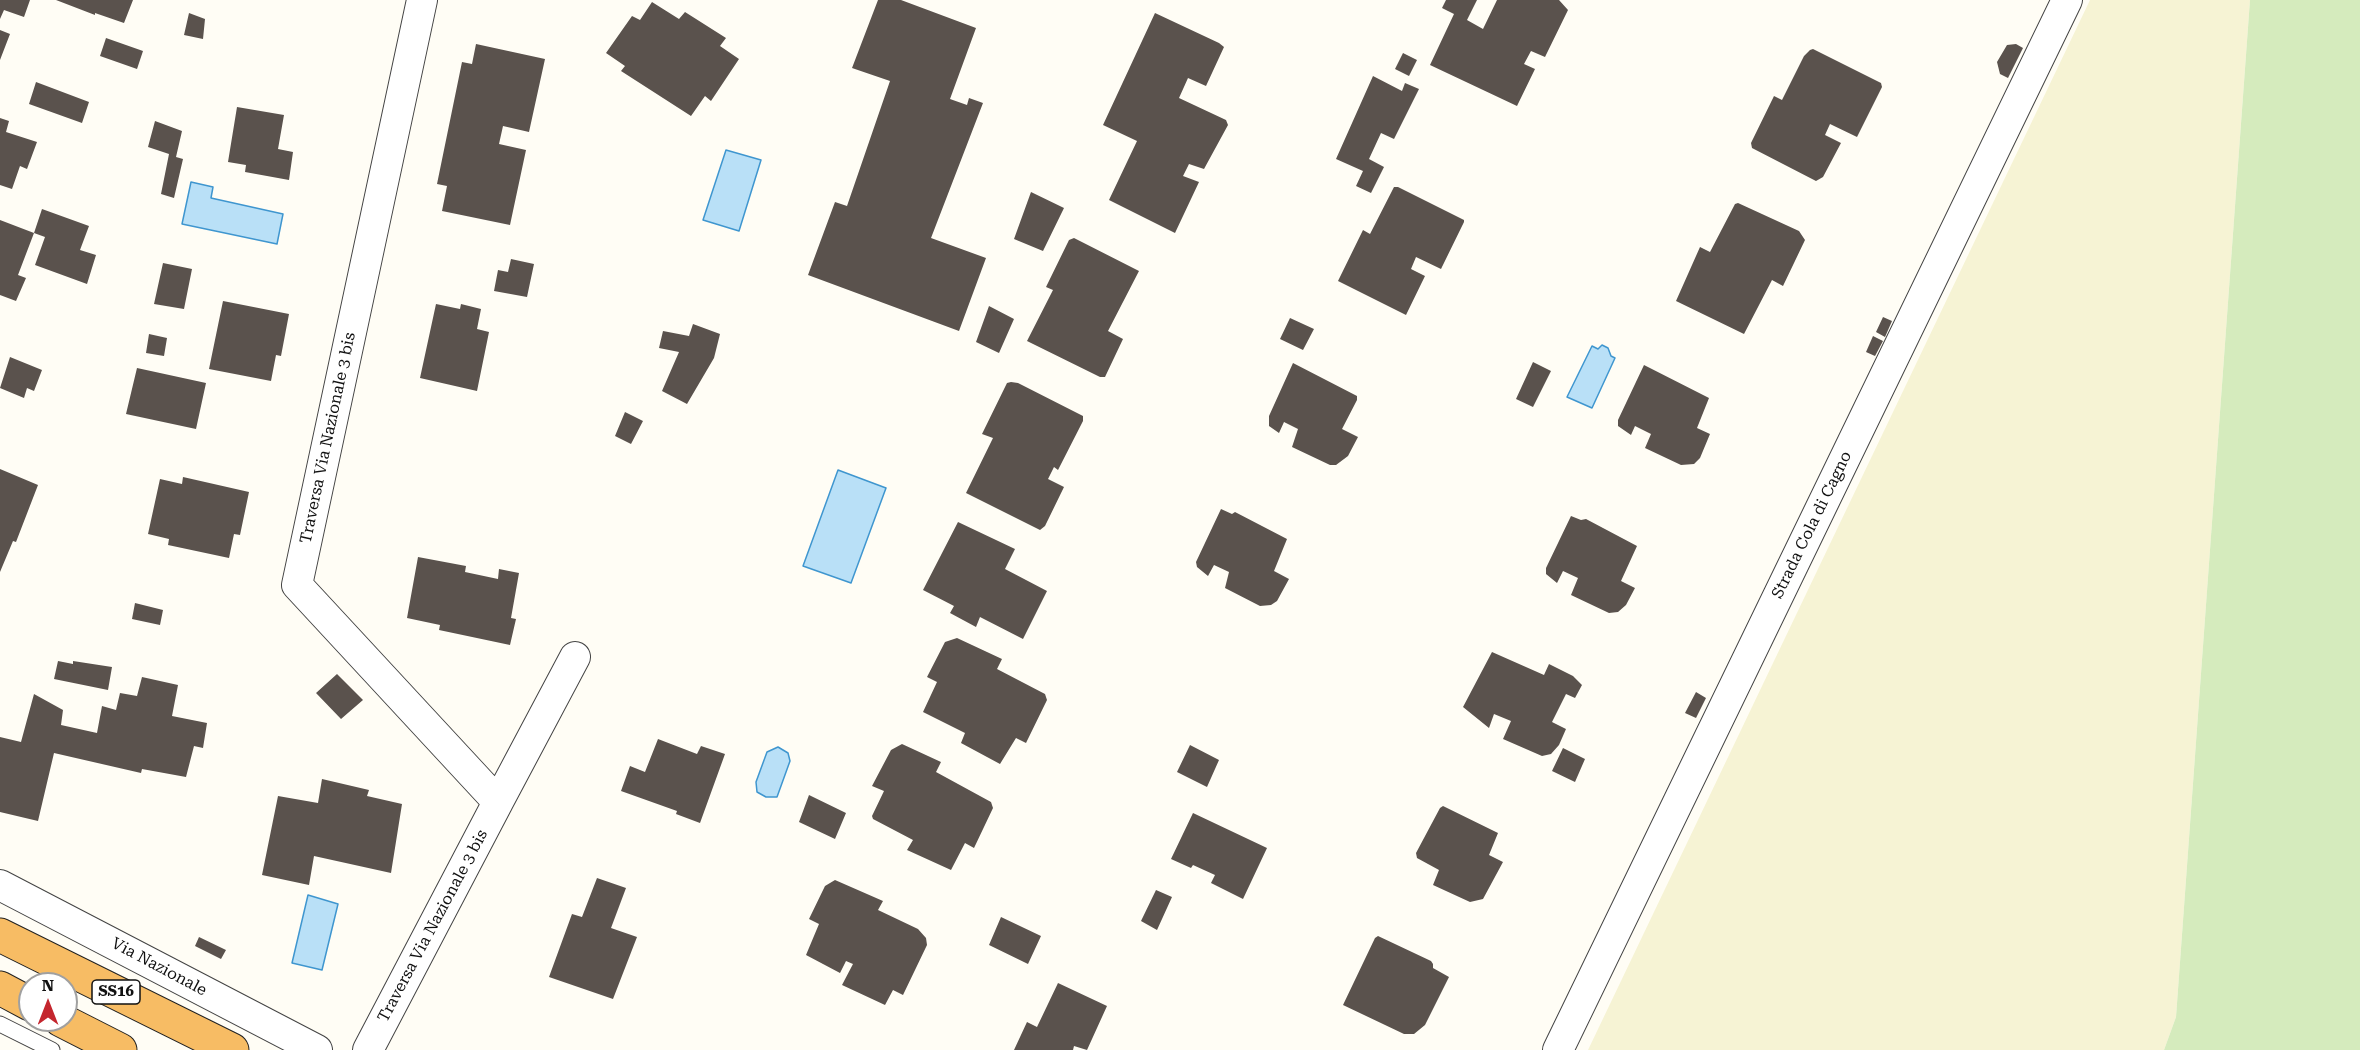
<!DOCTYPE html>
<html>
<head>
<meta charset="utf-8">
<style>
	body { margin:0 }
	#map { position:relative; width:2360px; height:1050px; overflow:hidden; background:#fffdf5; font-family:"Roboto Serif",serif }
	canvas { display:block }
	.north { position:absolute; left:18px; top:972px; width:60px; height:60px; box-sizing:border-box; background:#fff; border:2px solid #a0a0a0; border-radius:50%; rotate:0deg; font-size:16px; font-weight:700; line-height:24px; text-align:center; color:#111 }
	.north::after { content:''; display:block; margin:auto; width:21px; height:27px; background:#c4262e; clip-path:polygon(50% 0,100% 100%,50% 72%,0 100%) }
</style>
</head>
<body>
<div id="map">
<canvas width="2360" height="1050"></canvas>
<div class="north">N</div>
</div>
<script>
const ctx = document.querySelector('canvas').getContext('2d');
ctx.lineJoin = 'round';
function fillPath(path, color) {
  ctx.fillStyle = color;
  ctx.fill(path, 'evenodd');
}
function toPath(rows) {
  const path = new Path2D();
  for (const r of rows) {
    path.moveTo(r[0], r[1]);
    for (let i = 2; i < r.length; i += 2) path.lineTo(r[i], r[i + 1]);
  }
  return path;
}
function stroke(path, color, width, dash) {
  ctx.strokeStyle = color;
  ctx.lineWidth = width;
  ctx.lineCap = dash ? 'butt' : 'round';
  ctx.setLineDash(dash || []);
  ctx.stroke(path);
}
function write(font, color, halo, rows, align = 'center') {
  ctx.font = font + ' "Roboto Serif",serif';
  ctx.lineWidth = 6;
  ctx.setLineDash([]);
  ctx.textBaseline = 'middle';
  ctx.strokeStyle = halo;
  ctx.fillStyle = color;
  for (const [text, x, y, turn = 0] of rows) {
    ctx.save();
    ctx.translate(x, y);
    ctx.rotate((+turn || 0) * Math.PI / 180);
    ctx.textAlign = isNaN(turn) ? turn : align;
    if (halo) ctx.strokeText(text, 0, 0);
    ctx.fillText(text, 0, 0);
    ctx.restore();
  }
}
fillPath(toPath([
	[2090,0,2250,0,2176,1017,2164,1050,1588,1050]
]), '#f6f3d4');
fillPath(toPath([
	[2250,0,2360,0,2360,1050,2164,1050,2176,1017]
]), '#d5ebbd');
const water = toPath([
	[726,150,761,160,739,231,703,220,726,150],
	[191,182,213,187,211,198,283,214,277,244,182,224,191,182],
	[1602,345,1608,348,1611,356,1615,358,1592,408,1567,397,1592,346,1598,349,1602,345],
	[838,470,886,488,851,583,803,566,838,470],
	[778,747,788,753,790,761,777,797,766,797,757,792,756,782,767,752,778,747],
	[308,895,338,904,322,970,292,963,308,895]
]);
fillPath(water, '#b9e0f7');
stroke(water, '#3f96cf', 1.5);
fillPath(toPath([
	[0,0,30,0,24,17,4,10,0,19],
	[56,0,133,0,124,23,95,13,95,15],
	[878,0,901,0,976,28,950,99,967,105,969,98,983,103,931,238,986,258,959,331,808,275,835,202,847,206,890,81,852,68],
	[1446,0,1477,0,1467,20,1483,29,1497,0,1559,0,1568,10,1545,57,1531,51,1524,64,1535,69,1517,106,1430,65,1454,14,1442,8],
	[652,2,679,19,685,12,726,38,720,46,739,59,711,101,705,96,691,116,621,71,625,66,606,53,632,16,640,20],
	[189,13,205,19,203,39,184,35],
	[1155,13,1219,43,1224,47,1206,86,1188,78,1179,98,1226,120,1228,125,1204,169,1189,164,1183,176,1199,182,1175,233,1109,200,1137,141,1103,125],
	[0,30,10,34,0,60],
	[106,38,143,51,137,69,100,56],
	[476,44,545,59,529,132,503,126,499,144,526,150,510,225,442,211,447,186,437,184,462,62,472,64],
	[2016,44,2023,48,2008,78,2000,74,1997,62,2007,45],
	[1813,49,1881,83,1882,87,1857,137,1830,124,1825,135,1841,143,1823,177,1816,181,1752,148,1751,143,1774,96,1782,100,1804,56,1810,50],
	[1403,53,1417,60,1409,76,1395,69],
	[1373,76,1402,91,1405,83,1419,89,1394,139,1381,133,1369,159,1384,167,1371,193,1356,186,1363,171,1336,159],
	[36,82,89,102,82,123,29,104],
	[237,107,284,115,278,149,293,152,289,180,245,172,246,165,228,162],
	[0,118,9,121,6,132,37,142,27,169,20,166,12,189,0,185],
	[155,121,182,131,176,157,183,159,174,198,161,194,169,154,148,147],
	[1394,187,1398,187,1464,220,1464,222,1441,269,1416,257,1411,269,1425,276,1406,315,1338,281,1363,230,1370,234],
	[1031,192,1064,208,1043,251,1014,239],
	[1738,203,1799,231,1805,240,1783,286,1772,280,1744,334,1676,301,1700,247,1710,252,1735,204],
	[42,209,89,226,80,250,96,255,87,284,35,265,45,237,34,233],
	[0,220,34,233,18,275,26,278,16,301,0,295],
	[1074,238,1139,271,1108,331,1123,339,1105,377,1100,377,1027,341,1053,290,1046,287,1069,240],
	[511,259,534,264,527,297,494,291,498,270,508,272],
	[163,263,192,269,184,309,154,304],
	[223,301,289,314,281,356,276,355,271,381,209,369],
	[436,304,460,309,461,304,481,309,477,329,489,332,477,391,420,378],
	[989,306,1014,319,999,353,976,342],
	[1883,317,1892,321,1885,337,1876,332],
	[1290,318,1314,329,1303,350,1280,339],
	[693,324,720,334,714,358,687,404,662,391,679,352,659,348,663,331,689,336],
	[149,334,167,338,164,356,146,353],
	[1873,336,1883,341,1875,356,1866,352],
	[10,357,42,370,34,391,27,388,24,398,0,388],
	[1533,362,1551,371,1533,407,1516,399],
	[1293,363,1357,396,1357,400,1342,429,1358,437,1348,456,1336,465,1330,465,1292,447,1298,429,1284,422,1279,433,1269,426,1269,416],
	[1644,365,1709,398,1697,428,1710,434,1700,458,1694,464,1681,465,1645,448,1651,434,1635,426,1631,435,1618,426,1618,420],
	[137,368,206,383,196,429,126,414],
	[1011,382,1018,383,1083,416,1083,421,1058,470,1054,467,1048,479,1064,487,1045,526,1040,530,966,493,993,438,982,434,1007,383],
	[625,412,643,421,631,444,615,436],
	[0,469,38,485,16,542,13,541,0,572],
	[183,477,249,492,240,535,234,534,229,558,168,545,169,539,148,534,160,479,182,484],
	[1221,509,1232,514,1235,512,1287,539,1274,571,1289,579,1277,601,1271,605,1260,606,1225,588,1229,572,1214,565,1208,576,1197,567,1196,562],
	[1571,516,1581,520,1586,519,1637,546,1621,581,1635,588,1626,605,1618,612,1609,613,1571,595,1578,578,1563,571,1557,583,1546,574,1546,568],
	[958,522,1015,549,1005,569,1047,591,1023,639,980,617,976,627,950,613,954,606,923,590],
	[418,557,466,566,465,572,498,579,499,569,519,573,511,618,516,619,510,645,439,630,440,625,407,618],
	[135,603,163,610,160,625,132,619],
	[957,638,1002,659,997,669,1045,694,1047,700,1026,743,1016,738,1000,764,961,743,965,733,923,712,937,682,927,677,945,642],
	[1492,652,1544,675,1549,664,1573,676,1582,685,1575,698,1566,694,1552,722,1566,729,1559,745,1551,754,1542,756,1503,739,1511,721,1494,714,1489,728,1463,707],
	[58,661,73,664,73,661,112,667,108,690,54,679],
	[337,674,363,700,341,719,316,693],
	[142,677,178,685,172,716,207,723,203,748,194,746,186,777,142,769,141,773,54,753,38,821,0,812,0,737,21,742,34,694,63,710,61,725,97,733,102,706,116,710,120,693,137,696],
	[1696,692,1706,698,1696,718,1685,713],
	[658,739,697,754,701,746,725,754,700,823,676,814,677,811,621,791,630,766,645,772],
	[902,744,941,762,936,772,991,802,993,808,974,848,965,843,951,870,907,850,913,840,873,819,872,816,884,791,872,786,891,750],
	[1190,745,1219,760,1207,787,1177,772],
	[1563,748,1585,759,1575,782,1552,771],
	[322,779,369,790,367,796,402,804,391,873,314,856,309,885,262,875,278,796,318,803],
	[809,795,846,813,835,839,799,822],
	[1443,806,1498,833,1489,855,1503,862,1483,899,1470,902,1433,885,1439,870,1417,858,1416,853,1440,808],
	[1193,813,1267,848,1243,899,1211,883,1215,875,1193,865,1191,868,1171,859],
	[597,878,626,888,611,928,637,937,613,999,549,977,572,914,582,917],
	[835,880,883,901,878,910,918,929,926,938,927,945,903,995,893,990,885,1005,842,985,853,964,846,961,840,973,806,955,819,924,809,919,825,886],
	[1156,890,1172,897,1157,930,1141,921],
	[1001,917,1041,936,1028,964,989,945],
	[1378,936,1431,961,1433,964,1433,968,1449,977,1425,1025,1414,1034,1404,1034,1343,1005,1375,938],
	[199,937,226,950,221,959,195,946],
	[1058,983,1107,1006,1087,1050,1074,1046,1073,1050,1014,1050,1027,1022,1037,1027]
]), '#5a524d');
const service = toPath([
	[0,1024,52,1050]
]);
const minor = toPath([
	[498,802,575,657],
	[0,885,317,1050],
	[368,1050,498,802,297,585,422,0],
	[1558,1050,2067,0]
]);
const trunk = toPath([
	[0,935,232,1050],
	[0,988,30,1004],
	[61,1020,120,1050]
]);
stroke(service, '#444', 17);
stroke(minor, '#444', 32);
stroke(trunk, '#222', 35);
stroke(service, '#fff', 15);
stroke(minor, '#fff', 30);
stroke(trunk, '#f7bc64', 33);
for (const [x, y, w] of [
	[116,992,48]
]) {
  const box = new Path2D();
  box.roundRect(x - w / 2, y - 12, w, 24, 4.5);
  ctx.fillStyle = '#fff';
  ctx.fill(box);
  stroke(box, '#111', 1.5);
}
write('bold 15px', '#111', null, [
	["SS16",116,992]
]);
write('16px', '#111', '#fff', [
	["Traversa Via Nazionale 3 bis",328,438,-78],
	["Strada Cola di Cagno",1812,525,-64],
	["Traversa Via Nazionale 3 bis",433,926,-62],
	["Via Nazionale",159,967,28]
]);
</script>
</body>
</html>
